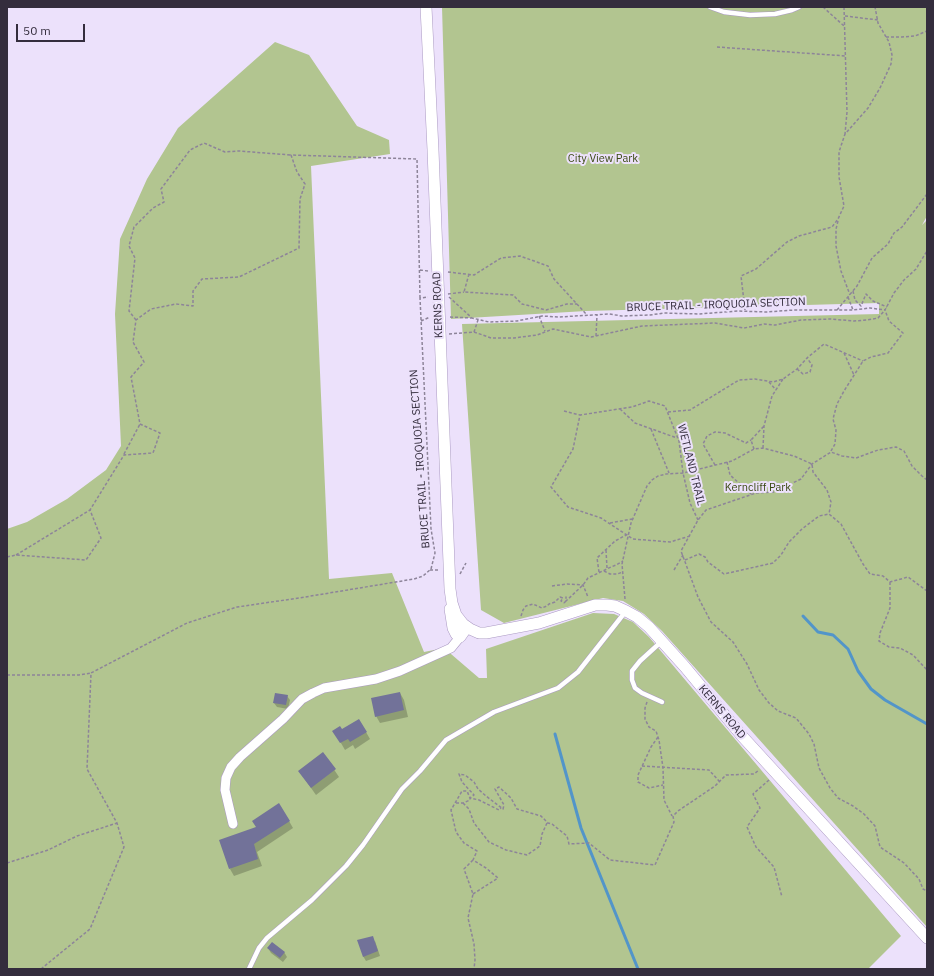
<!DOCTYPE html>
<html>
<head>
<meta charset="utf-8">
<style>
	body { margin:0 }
	#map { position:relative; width:934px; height:976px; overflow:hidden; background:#ece1fb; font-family:"IBM Plex Sans",sans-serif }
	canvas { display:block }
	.frame { position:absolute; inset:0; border:8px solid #342d3d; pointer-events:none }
	.scale { position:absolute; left:16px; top:24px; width:69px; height:18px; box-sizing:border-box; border:2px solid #342d3d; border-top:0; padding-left:5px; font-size:12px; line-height:14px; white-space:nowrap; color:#342d3d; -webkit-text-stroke:3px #ece1fb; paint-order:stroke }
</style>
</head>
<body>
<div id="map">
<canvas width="934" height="976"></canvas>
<div class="frame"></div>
<div class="scale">50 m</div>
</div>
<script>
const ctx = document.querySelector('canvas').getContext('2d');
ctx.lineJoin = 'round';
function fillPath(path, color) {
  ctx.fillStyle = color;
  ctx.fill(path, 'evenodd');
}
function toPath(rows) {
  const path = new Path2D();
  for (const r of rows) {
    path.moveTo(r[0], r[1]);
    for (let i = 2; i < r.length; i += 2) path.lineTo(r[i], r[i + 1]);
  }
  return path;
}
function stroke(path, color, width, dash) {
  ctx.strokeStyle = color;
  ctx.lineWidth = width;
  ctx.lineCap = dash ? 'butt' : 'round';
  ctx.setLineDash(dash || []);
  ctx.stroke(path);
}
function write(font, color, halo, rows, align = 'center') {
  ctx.font = font + ' "IBM Plex Sans",sans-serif';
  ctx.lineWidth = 4;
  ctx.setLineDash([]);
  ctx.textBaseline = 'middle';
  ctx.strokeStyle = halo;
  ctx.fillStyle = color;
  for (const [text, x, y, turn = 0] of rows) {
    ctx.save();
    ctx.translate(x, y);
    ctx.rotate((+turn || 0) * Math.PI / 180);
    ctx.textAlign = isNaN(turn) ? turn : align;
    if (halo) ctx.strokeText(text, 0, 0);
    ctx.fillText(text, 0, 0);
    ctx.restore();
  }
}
fillPath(toPath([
	[442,7,927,7,927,216,922,225,927,220,927,927,662,631,644,614,623,601,603,598,504,623,481,610,462,324,879,314,879,303,586,311,451,319],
	[275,42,309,55,357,126,389,140,390,154,311,166,329,579,392,573,424,652,444,648,479,678,487,678,486,649,593,613,614,614,633,622,649,637,901,936,868,969,7,969,7,529,27,522,67,499,106,470,121,446,115,314,120,239,147,179,178,128]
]), '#b2c590');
fillPath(toPath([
	[400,693,404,700,408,717,380,723,376,716],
	[287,696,290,700,288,709,277,707,274,703],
	[359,720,370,739,355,749,353,745,345,750,334,731,342,731],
	[323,753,339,777,316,795,304,778],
	[289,821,293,828,257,852,262,866,234,876,230,869,257,828],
	[375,941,380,956,366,961,363,956],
	[268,948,284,952,287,957,283,962,271,953]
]), '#0003');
stroke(toPath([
	[803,616,818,632,833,635,848,649,858,671,871,689,885,700,927,724],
	[555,734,581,828,638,969]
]), '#5295c9', 3);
fillPath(toPath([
	[400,692,404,710,375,717,371,698],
	[275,693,288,695,286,705,273,703],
	[359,719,367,732,350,742,348,739,340,743,332,731,340,726,342,729],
	[323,752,336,769,311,788,298,771],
	[279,803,290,821,254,844,258,859,229,869,219,840,256,827,252,821],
	[373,936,378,951,363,957,357,940],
	[272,942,285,952,280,958,267,948]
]), '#727299');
const service = toPath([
	[710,7,724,12,750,15,775,14,792,10,799,7],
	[662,641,640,661,632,671,632,680,635,688,642,693,662,702],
	[249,969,259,948,267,938,312,900,346,866,363,845,402,789,420,771,446,740,494,712,558,688,578,672,626,611]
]);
const minor = toPath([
	[233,824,225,790,226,778,231,767,240,757,283,719,302,699,313,693,324,688,376,679,400,671,451,648,460,637]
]);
const tertiary = toPath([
	[426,7,433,150,450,589,452,603,456,615,463,624,470,629,479,633,486,633,539,623,595,605,607,605,615,606,626,611,637,617,649,627,685,667,742,736,927,938],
	[450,609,453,628,456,634,460,637,467,627]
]);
stroke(service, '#ab9ac3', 5.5);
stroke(minor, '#ab9ac3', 10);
stroke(tertiary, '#ab9ac3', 12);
stroke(toPath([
	[823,7,844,26],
	[844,7,847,112,845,134],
	[845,16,878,20],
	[886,37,902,37,915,36,927,31],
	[717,47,846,56],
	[838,221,836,229,836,246,841,271,850,295],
	[420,270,428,271],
	[448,272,474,275,501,258,520,256,548,266,554,279,587,315],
	[469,274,464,292,513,295,522,304,546,310,567,304,577,304],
	[853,291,855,300,861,306,866,294,873,301,887,307],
	[448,294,464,292],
	[449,297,472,318,489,322,517,321,542,316,559,317,609,314,622,316,650,315,664,313,699,314,738,311,767,312,794,310,853,310,870,308,885,310,894,293,904,280,916,269,927,251],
	[848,297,853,310],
	[745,310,741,276,756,269,787,242,799,236,832,227,838,219,844,206,839,177,839,152,845,134,868,108,880,88,891,64,892,55,889,42,878,23,875,7],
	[837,310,857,286,872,258,888,244,894,233,902,227,927,194],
	[539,316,545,331],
	[450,317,472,318],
	[136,320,129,311,135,258,129,246,134,227,153,208,164,202,161,189,190,150,204,143,225,152,239,151,291,155],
	[421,321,430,317],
	[474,332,491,338,514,338,537,335,553,329,591,337,642,326,715,323,744,328,764,324,775,325,801,320,830,319,854,321,867,320,878,318,885,310],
	[449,334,474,332,478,320],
	[596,336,597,315],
	[844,353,854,375],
	[797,369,803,374,810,372,812,365,807,358],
	[769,382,776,390],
	[620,409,635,423,677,438],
	[564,411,580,415],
	[668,412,690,410,739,380,755,379,773,382,783,379,797,369,807,358,824,344,863,361],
	[651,429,669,473],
	[763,448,764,426,772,396,783,379],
	[754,449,751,440,764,426],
	[831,451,835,444,836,430,833,419,837,404,844,391,863,361,871,357,888,353,903,333,889,321,885,310],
	[124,454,140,424],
	[727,462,730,475,751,494],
	[715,465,703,444,707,436,715,432,725,433,746,443,751,440],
	[927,480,922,476,912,466,904,451,896,447,878,450,856,458,842,456,831,452,812,464,801,479,774,492,756,493,706,510,698,520,681,551,698,597,711,622,733,642,747,664,759,690,769,703,778,711,796,718,809,734,814,744,819,768,830,788,838,798,853,806,864,814,875,826,880,847,904,863,919,879,923,889,927,891],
	[610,523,632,519],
	[690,536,670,542,633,539,601,518,568,507,551,487,573,449,580,415,632,407,649,401,665,406,679,441,683,473,690,503,698,520],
	[606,550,607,568],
	[16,555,90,510],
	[7,557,16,555,86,560,101,538,90,510,124,455,153,453,160,433,140,424,131,377,144,362,133,342,136,320,151,309,176,304,193,306,193,291,202,279,239,277,299,248,300,199,305,184,297,172,291,155,417,159,420,298],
	[685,560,699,554,705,557,708,562,724,574,773,563,781,555,789,542,802,529,819,516,829,514],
	[430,570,438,570],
	[674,570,683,555],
	[604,571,610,574,617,574,623,572],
	[599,572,597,558,615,541,628,534],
	[460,574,466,563],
	[890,582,890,608,880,633,879,641,889,647,900,648,913,655,927,670],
	[552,586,567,584,583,585,588,597],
	[625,599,622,564,631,523,647,486,652,480,658,476,666,474,683,473,732,461,754,449,763,448,794,456,812,464,813,472,827,490,831,502,829,514,841,524,863,564,870,574,883,576,890,582,908,577,927,591],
	[564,603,566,601,566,597,566,601,583,585,588,578,611,567,616,565,623,561],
	[521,616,523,610,526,606,533,604,542,608,547,606,549,604,555,602,560,597,563,598,561,601,564,603],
	[7,675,79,675,91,673],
	[647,702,645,708,645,719,649,727,656,731,659,740,663,768,664,800,672,816],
	[658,737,651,747,638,775,638,782,649,788,663,785],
	[642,766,709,770,719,781],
	[769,780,753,794,760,808,747,827,756,847,774,867,782,897],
	[456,803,463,803,470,800,470,798,479,800,499,810,501,808],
	[463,803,469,809,474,823,489,842,506,850,527,855,540,846,542,834,547,823],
	[473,860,464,869,473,894,468,918,474,944,475,960,474,969],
	[7,863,48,850,77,836,117,823],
	[473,894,498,878,486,868,473,860,477,851,464,843,456,832,451,810,462,791,467,791,470,798,474,795,462,782,459,774,465,775,474,782,478,789,486,796,503,809,504,805,495,789,499,787,511,798,517,809,541,816,548,823,552,824,567,836,569,844,589,843,610,860,655,865,674,822,673,816,678,811,715,786,726,775,754,774,759,770],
	[41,969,90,929,124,847,117,823,87,769,91,673,187,623,237,607,299,598,414,579,423,576,431,569,435,553,431,529,420,298,428,297]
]), '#8d8499', 1.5, [3, 2]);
stroke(service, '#fff', 4.5);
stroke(minor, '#fff', 9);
stroke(tertiary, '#fff', 11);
write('11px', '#394912', '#ece1fb', [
	["City View Park",603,159],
	["Kerncliff Park",758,488]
]);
write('11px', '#342d3d', '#ece1fb', [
	["KERNS ROAD",438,305,-92],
	["BRUCE TRAIL - IROQUOIA SECTION",716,305,-2],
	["BRUCE TRAIL - IROQUOIA SECTION",420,459,-94],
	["WETLAND TRAIL",691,465,76],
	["KERNS ROAD",722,712,50]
]);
</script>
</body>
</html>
